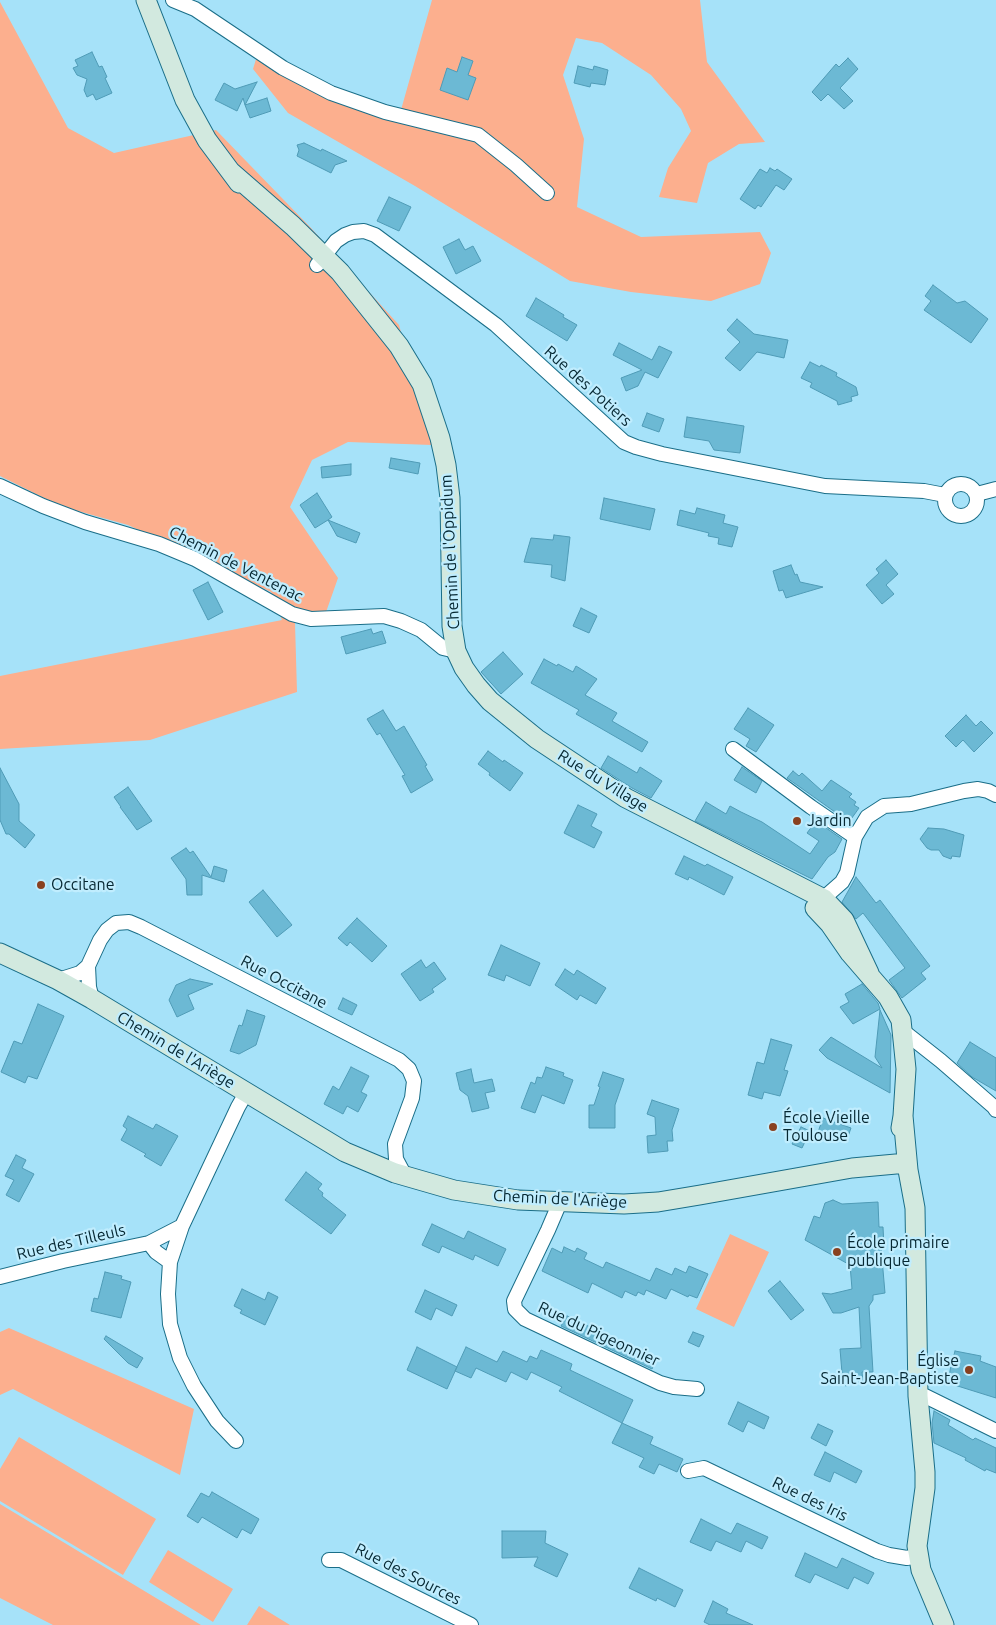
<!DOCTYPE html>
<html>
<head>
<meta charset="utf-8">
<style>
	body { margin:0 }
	canvas { display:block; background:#a6e2f9 }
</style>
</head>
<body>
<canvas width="996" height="1625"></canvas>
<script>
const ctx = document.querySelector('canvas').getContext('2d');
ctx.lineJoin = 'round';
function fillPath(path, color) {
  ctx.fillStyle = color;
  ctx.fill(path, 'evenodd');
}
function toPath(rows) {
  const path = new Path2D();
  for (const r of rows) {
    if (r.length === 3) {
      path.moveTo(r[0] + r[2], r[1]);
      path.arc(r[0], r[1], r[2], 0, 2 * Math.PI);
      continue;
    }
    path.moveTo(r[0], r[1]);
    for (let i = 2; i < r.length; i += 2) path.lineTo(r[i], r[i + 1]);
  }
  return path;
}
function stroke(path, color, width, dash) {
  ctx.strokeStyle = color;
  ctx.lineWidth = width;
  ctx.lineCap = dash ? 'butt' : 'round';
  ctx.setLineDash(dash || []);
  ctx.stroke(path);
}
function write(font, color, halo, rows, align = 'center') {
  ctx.font = font + ' Ubuntu,sans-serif';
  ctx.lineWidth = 4.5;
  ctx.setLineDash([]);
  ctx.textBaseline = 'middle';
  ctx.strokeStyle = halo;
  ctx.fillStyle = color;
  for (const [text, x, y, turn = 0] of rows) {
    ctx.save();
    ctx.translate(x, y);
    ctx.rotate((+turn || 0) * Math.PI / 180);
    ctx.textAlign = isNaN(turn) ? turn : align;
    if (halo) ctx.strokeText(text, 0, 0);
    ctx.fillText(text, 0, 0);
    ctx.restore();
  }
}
fillPath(toPath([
	[432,0,700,0,707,62,765,142,739,144,708,163,697,203,659,197,668,168,691,131,681,109,651,75,602,43,576,38,563,75,584,139,577,207,641,237,760,232,771,253,760,284,711,301,631,292,570,281,415,186,288,113,253,69,257,56,399,117],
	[0,2,68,128,114,153,216,130,311,228,399,325,432,445,348,442,312,460,290,507,338,578,325,615,295,623,297,692,150,740,0,749,0,676,282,620,271,592,128,525,60,506,0,476],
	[730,1234,769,1252,734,1327,696,1309],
	[9,1328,194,1409,180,1475,13,1389,0,1395,0,1332],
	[19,1437,156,1519,123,1575,0,1501,0,1469],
	[0,1504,156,1598,201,1625,53,1625,0,1598],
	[168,1550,233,1589,213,1622,149,1582],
	[259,1606,290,1625,247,1625]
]), '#fcaf8e');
const building = toPath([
	[92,52,99,67,102,66,107,77,105,78,112,93,96,100,93,94,87,97,84,90,87,79,77,75,73,68,78,66,75,60,92,52],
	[462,57,473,61,468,75,476,78,468,100,440,90,447,68,457,72,462,57],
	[848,58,858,69,840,88,853,101,844,109,828,94,821,101,812,92,836,64,839,67,848,58],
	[578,66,593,70,594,66,608,70,605,85,591,83,590,87,574,83,578,66],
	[257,82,245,105,243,98,237,111,215,100,224,83,235,89,257,82],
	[267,98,271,111,250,118,245,105,267,98],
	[304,143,321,151,322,149,347,161,335,165,331,173,297,156,299,150,297,145,304,143],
	[770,168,775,171,777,169,792,179,784,190,776,185,761,207,758,205,755,209,740,199,760,169,767,173,770,168],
	[389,197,411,207,399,231,377,221,389,197],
	[459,239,465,250,473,246,481,261,456,274,443,247,459,239],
	[933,285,957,303,965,301,988,319,971,343,924,310,931,301,925,296,933,285],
	[536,298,564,315,563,317,577,325,567,341,526,316,536,298],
	[737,319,754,334,788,340,784,358,757,352,740,371,725,358,740,342,727,330,737,319],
	[619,343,652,360,659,346,672,352,658,378,645,372,638,386,626,391,621,378,642,370,613,355,619,343],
	[810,362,820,367,821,365,837,373,836,376,856,387,858,395,851,397,852,401,838,405,837,401,810,387,812,383,801,378,810,362],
	[647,413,664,419,659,432,642,426,647,413],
	[687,417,744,426,740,453,714,450,709,441,684,437,687,417],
	[391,458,420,463,418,474,389,468,391,458],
	[351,464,351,475,322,478,321,467,351,464],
	[317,493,332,517,328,520,360,533,356,543,337,536,328,520,315,528,300,505,317,493],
	[604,498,655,509,650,530,600,519,604,498],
	[697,508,725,515,723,523,738,527,732,547,718,544,719,538,708,536,709,533,677,525,680,510,695,514,697,508],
	[554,535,570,537,565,581,551,577,552,565,524,562,531,538,553,540,554,535],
	[886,560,898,574,886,585,894,594,882,604,866,585,879,573,876,569,886,560],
	[791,565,795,575,797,574,800,582,823,587,786,598,783,590,779,591,773,571,791,565],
	[208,582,223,612,208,620,193,590,208,582],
	[581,608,597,616,589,633,573,626,581,608],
	[371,629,373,634,382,631,386,643,346,654,341,637,371,629],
	[503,652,523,674,501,694,481,672,503,652],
	[544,659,557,666,558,664,573,672,576,666,597,679,585,695,617,713,612,721,648,742,642,752,576,714,579,710,531,683,544,659],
	[748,708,774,725,756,752,746,746,750,739,734,729,748,708],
	[383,710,396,731,404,726,427,765,425,766,433,780,411,793,402,776,405,775,380,733,377,735,367,719,383,710],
	[966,715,976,726,981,721,993,733,974,752,963,740,956,747,945,736,966,715],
	[488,751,503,762,504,760,523,773,510,791,489,775,490,773,478,764,488,751],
	[608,756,637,773,640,767,662,781,651,798,632,788,601,768,608,756],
	[742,767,762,781,756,793,734,780,742,767],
	[0,768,19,804,19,821,35,835,25,848,9,834,6,834,0,820,0,768],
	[793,771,799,776,802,773,822,791,831,780,852,794,849,797,856,802,854,805,859,808,849,822,787,778,793,771],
	[128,787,152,821,137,830,120,807,121,807,114,797,128,787],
	[706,802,726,814,730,806,741,812,762,822,810,854,819,841,807,833,816,821,842,839,835,852,828,857,812,879,695,821,706,802],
	[578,805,597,814,591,826,602,832,594,848,564,833,578,805],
	[928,828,944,829,964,835,960,857,952,856,951,859,943,856,939,850,931,850,927,848,920,839,928,828],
	[186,848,190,853,193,851,211,877,214,866,227,870,224,882,202,875,202,895,187,895,186,879,171,858,186,848],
	[684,856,705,866,707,864,733,877,724,895,689,877,688,880,675,874,684,856],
	[856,877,876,903,880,900,930,966,921,973,926,979,902,998,889,980,905,968,863,913,856,919,842,902,856,877],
	[263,890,292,925,277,937,249,902,263,890],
	[357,918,387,946,372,962,350,942,347,946,338,938,357,918],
	[501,945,540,963,530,986,506,975,504,981,488,975,501,945],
	[421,960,426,968,434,962,446,979,432,989,434,992,420,1001,401,974,421,960],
	[565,969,574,975,577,970,606,988,596,1004,580,995,577,1000,555,985,565,969],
	[190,979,213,984,188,995,194,1009,177,1017,169,1000,176,985,190,979],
	[862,984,878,1003,880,1009,853,1024,840,1007,849,1002,845,994,862,984],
	[343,998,357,1005,352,1015,338,1009,343,998],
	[38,1004,64,1016,37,1079,28,1076,25,1083,1,1072,14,1041,22,1044,38,1004],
	[247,1010,265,1016,256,1045,239,1054,230,1051,239,1025,242,1026,247,1010],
	[880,1010,891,1035,890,1093,827,1058,819,1050,831,1037,882,1068,875,1057,880,1010],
	[771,1039,792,1045,784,1070,788,1071,780,1096,764,1092,762,1099,748,1095,757,1062,764,1064,771,1039],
	[970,1042,996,1058,996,1091,972,1077,957,1063,970,1042],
	[351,1067,369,1076,361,1092,367,1095,358,1112,347,1106,343,1114,324,1104,333,1086,339,1090,351,1067],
	[546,1067,564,1073,563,1076,573,1080,564,1104,542,1095,535,1113,521,1108,531,1082,535,1084,537,1077,542,1078,546,1067],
	[471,1069,474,1083,492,1079,495,1091,485,1093,489,1108,472,1112,468,1096,460,1090,456,1073,471,1069],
	[603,1072,624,1079,615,1105,615,1128,589,1128,589,1105,594,1105,600,1087,598,1086,603,1072],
	[652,1100,679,1109,672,1130,673,1141,667,1141,668,1151,648,1153,647,1136,656,1135,655,1117,647,1114,652,1100],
	[128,1116,153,1129,156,1124,178,1136,161,1166,144,1156,146,1154,121,1140,127,1129,123,1126,128,1116],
	[823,1118,851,1128,846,1142,818,1132,823,1118],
	[801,1127,810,1131,802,1148,792,1144,801,1127],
	[16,1155,26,1160,22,1168,34,1174,19,1202,6,1195,14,1180,5,1176,16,1155],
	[306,1172,322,1184,318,1189,323,1193,322,1196,346,1215,331,1234,285,1200,306,1172],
	[833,1200,842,1204,878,1202,879,1227,883,1227,884,1246,881,1247,885,1293,873,1295,873,1300,869,1306,873,1372,862,1372,863,1382,850,1383,846,1386,842,1384,840,1381,842,1373,840,1349,861,1348,859,1307,841,1313,833,1313,822,1293,831,1294,852,1289,850,1265,805,1240,814,1216,820,1218,825,1203,833,1200],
	[432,1224,464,1239,468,1231,506,1249,498,1266,475,1255,473,1260,442,1246,439,1253,422,1245,432,1224],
	[564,1247,575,1252,577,1248,587,1253,584,1259,603,1268,606,1262,650,1281,656,1268,672,1275,675,1268,686,1273,689,1266,708,1274,697,1298,689,1295,688,1297,671,1289,666,1299,646,1290,644,1295,638,1292,636,1296,625,1291,622,1298,592,1283,588,1293,542,1271,552,1248,562,1253,564,1247],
	[105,1272,122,1276,121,1279,131,1282,121,1318,91,1311,94,1298,98,1299,105,1272],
	[780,1281,804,1310,791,1320,768,1291,780,1281],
	[242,1289,265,1300,268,1292,278,1297,265,1325,240,1313,242,1310,234,1306,242,1289],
	[425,1290,457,1305,452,1316,436,1308,431,1320,415,1312,425,1290],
	[567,1316,657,1359,652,1369,561,1326,567,1316],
	[693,1332,704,1336,699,1347,688,1342,693,1332],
	[106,1336,143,1358,137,1368,128,1363,104,1339,106,1336],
	[417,1347,457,1367,447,1389,407,1370,417,1347],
	[466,1347,497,1362,503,1351,527,1362,530,1356,537,1359,541,1350,572,1364,570,1370,633,1400,622,1423,653,1437,650,1444,683,1459,677,1472,659,1464,654,1474,639,1467,644,1458,612,1443,622,1423,559,1391,562,1387,531,1372,527,1380,511,1372,506,1382,476,1368,471,1378,455,1371,466,1347],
	[955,1351,981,1356,980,1361,996,1367,996,1398,948,1383,952,1359,953,1359,955,1351],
	[738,1402,769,1417,764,1429,748,1421,743,1432,728,1424,738,1402],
	[934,1411,950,1420,948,1425,973,1440,975,1438,996,1448,996,1473,986,1469,985,1471,965,1460,966,1458,934,1443,932,1423,934,1411],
	[818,1424,833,1431,826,1446,811,1438,818,1424],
	[825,1452,862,1471,856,1483,834,1472,830,1482,814,1475,825,1452],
	[212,1492,259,1519,251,1534,242,1529,237,1538,202,1517,198,1523,187,1516,201,1493,209,1497,212,1492],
	[701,1519,731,1534,737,1523,768,1537,762,1549,746,1541,741,1552,716,1541,711,1551,690,1542,701,1519],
	[502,1531,546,1531,545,1543,568,1554,557,1577,534,1566,538,1557,502,1558,502,1531],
	[805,1553,837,1568,842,1558,874,1573,868,1584,854,1577,848,1589,815,1574,810,1583,795,1576,805,1553],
	[639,1568,683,1590,675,1607,657,1598,656,1601,629,1588,639,1568],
	[713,1601,728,1609,726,1613,753,1625,710,1625,704,1622,713,1601]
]);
fillPath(building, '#6cb9d4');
stroke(building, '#4f9bb6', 1);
const street = toPath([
	[173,0,195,9,283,68,331,93,385,112,478,135,516,165,547,193],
	[317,265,336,241,345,235,353,232,364,231,375,235,496,325,624,442,636,447,662,454,825,486,924,491,945,495],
	[961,500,16],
	[0,486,43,506,85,522,159,544,195,559,292,614,311,619,384,616,401,621,421,630,443,648,456,651],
	[977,494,996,489],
	[733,749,811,807,855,837],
	[817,904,842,882,847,873,855,837,867,817,884,806,911,804,964,791,978,789,988,791,996,795],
	[88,966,89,987,92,999],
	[58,980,80,973,88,966,100,940,107,930,116,923,129,922,141,927,399,1060,409,1069,414,1081,412,1098,395,1144,396,1159,405,1176],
	[903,1031,941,1061,994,1107,996,1110],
	[558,1203,557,1209,548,1230,514,1301,515,1309,525,1319,660,1383,674,1387,697,1389],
	[149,1243,156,1252,170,1262],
	[0,1277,63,1261,149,1243,182,1226],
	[918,1396,925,1396,996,1431],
	[236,1441,217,1421,194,1386,180,1358,170,1324,168,1294,170,1262,182,1226,238,1107,246,1093],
	[688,1471,704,1468,877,1551,889,1555,907,1558,918,1556],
	[329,1560,341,1560,471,1625]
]);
const secondary = toPath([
	[146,0,185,100,207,140,239,183],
	[231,172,293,226,340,272,399,346,422,384,440,438,446,465,450,498,452,626,456,651,464,668,476,685,490,701,537,739,626,798,824,899,844,920,869,973],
	[815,908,830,924,850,953,888,997,901,1020,906,1069,903,1116,901,1128],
	[0,953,58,980,92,999,345,1152,395,1173,454,1190,518,1200,624,1204,658,1202,700,1195,852,1168,907,1163],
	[903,1116,908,1170,915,1208,918,1396,925,1472,925,1488,917,1546,921,1570,944,1625]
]);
stroke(street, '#1a6e88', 16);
stroke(secondary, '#1a6e88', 21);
stroke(street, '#fff', 14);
stroke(secondary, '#d2e9df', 19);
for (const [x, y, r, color] of [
	[797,821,5,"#894120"],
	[41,885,5,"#894120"],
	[773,1127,5,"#894120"],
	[837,1252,5,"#894120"],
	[969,1370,5,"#894120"]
]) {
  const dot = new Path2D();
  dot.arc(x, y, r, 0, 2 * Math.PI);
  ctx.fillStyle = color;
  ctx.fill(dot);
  stroke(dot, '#c0edfe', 2);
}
write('16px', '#052732', '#c0edfe', [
	["Rue des Potiers",588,386,42],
	["Chemin de l'Oppidum",450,552,-93],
	["Chemin de Ventenac",236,564,27],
	["Rue du Village",603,781,32],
	["Rue Occitane",284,982,28],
	["Chemin de l'Ariège",176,1050,31],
	["Chemin de l'Ariège",560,1199,3],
	["Rue des Tilleuls",71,1242,-13],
	["Rue du Pigeonnier",599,1334,25],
	["Rue des Iris",810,1499,26],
	["Rue des Sources",408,1574,27]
]);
write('16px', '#052732', '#c0edfe', [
	["Jardin",807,821],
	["Occitane",51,885],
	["École Vieille",783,1118],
	["Toulouse",783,1136],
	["École primaire",847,1243],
	["publique",847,1261],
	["Église",959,1361,"right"],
	["Saint-Jean-Baptiste",959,1379,"right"]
], 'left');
</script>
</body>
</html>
